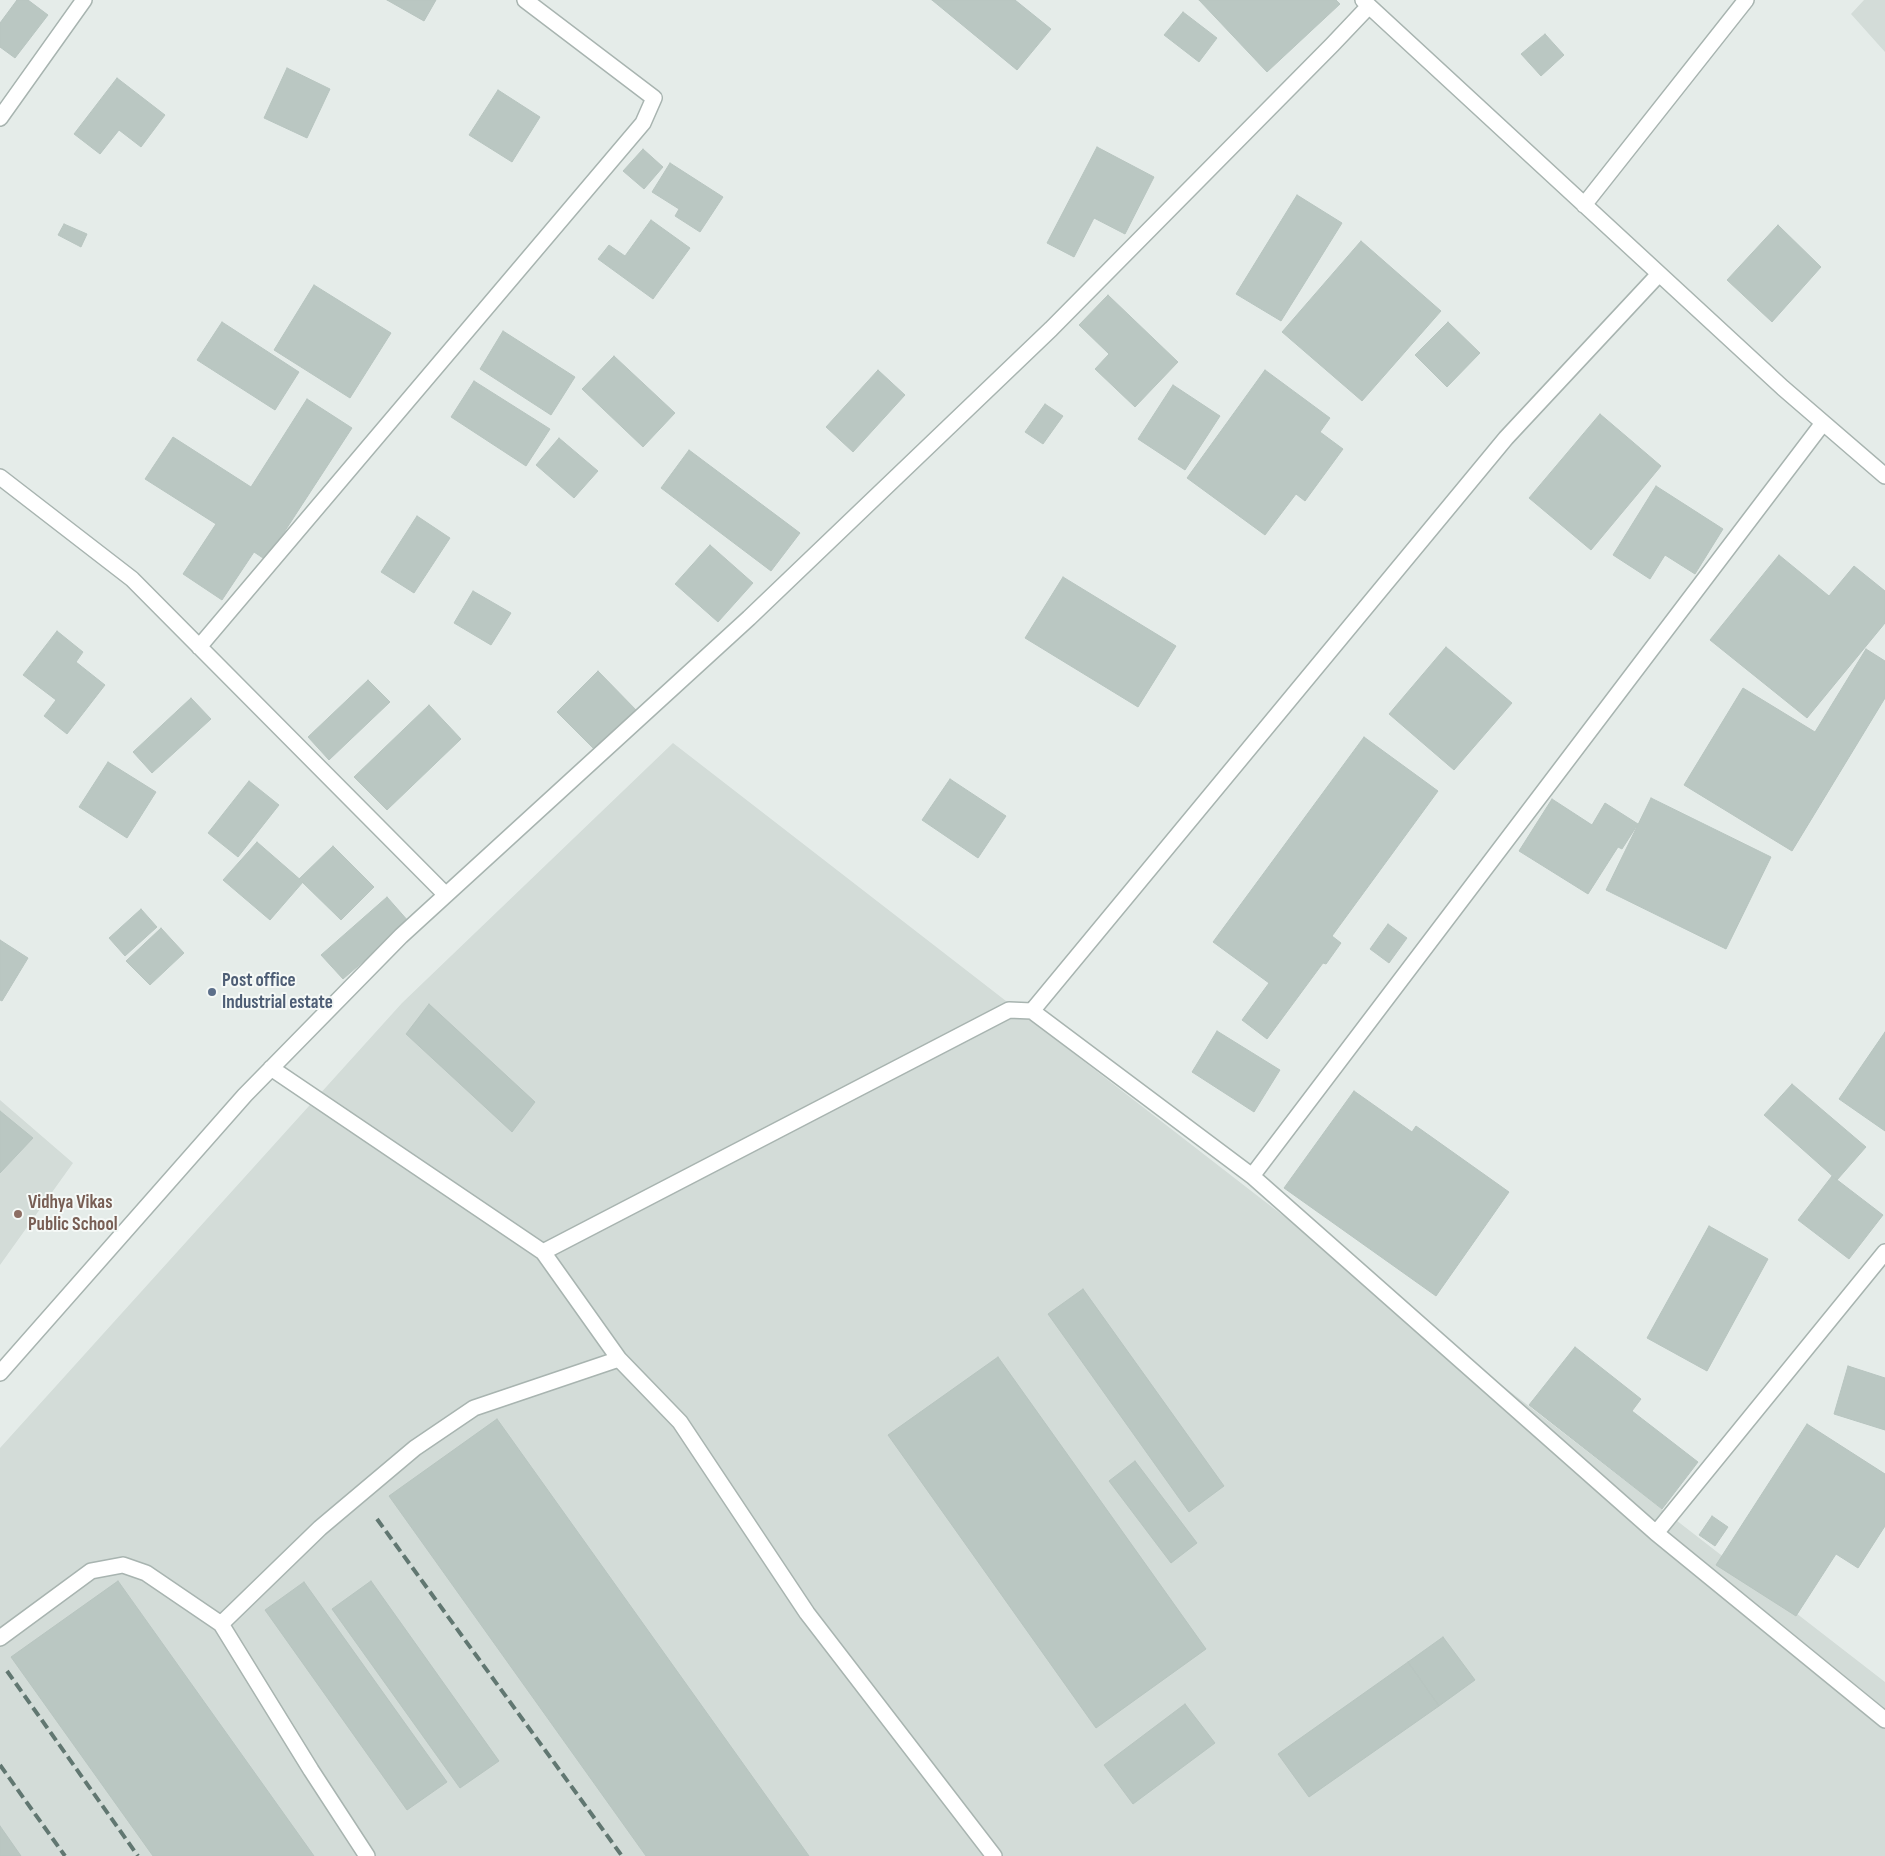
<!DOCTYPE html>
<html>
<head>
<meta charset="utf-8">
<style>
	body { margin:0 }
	canvas { display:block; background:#e5ece9 }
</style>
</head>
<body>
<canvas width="1885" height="1856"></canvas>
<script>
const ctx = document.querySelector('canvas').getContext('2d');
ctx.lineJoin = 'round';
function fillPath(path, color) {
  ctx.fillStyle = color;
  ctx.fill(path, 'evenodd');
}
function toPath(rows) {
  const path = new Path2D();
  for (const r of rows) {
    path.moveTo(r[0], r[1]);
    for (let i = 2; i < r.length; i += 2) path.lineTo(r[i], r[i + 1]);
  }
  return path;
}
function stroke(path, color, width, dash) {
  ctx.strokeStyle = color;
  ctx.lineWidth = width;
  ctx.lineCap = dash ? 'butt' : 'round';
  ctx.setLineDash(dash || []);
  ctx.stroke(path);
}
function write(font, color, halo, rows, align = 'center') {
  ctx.font = font + ' "Sofia Sans Condensed",sans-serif';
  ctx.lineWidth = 4;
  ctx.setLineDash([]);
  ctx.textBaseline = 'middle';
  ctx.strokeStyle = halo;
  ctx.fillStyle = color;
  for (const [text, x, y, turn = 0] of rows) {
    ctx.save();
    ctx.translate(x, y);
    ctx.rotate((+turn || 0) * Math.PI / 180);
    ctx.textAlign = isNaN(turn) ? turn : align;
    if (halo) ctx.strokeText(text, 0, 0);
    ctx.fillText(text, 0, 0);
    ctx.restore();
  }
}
fillPath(toPath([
	[1864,0,1885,0,1885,52,1851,14],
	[673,743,1885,1682,1885,1856,0,1856,0,1448,402,1003],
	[0,1100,73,1163,0,1265]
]), '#d3dcd8');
const building = toPath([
	[17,0,28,0,48,15,15,58,0,47,0,23,17,0],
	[387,0,436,0,424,21,387,0],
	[932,0,1015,0,1051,29,1017,70,932,0],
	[1199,0,1336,0,1340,4,1267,72,1199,0],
	[1183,12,1217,38,1199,62,1164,35,1183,12],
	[1545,34,1564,55,1541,76,1521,54,1545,34],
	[287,68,330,89,307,138,264,118,287,68],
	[117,78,165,115,141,147,119,130,100,154,74,134,117,78],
	[498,90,540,117,512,162,469,135,498,90],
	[1097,147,1154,177,1125,234,1094,218,1074,257,1047,243,1097,147],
	[643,149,663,167,644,189,623,171,643,149],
	[670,163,723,197,700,232,675,216,679,209,652,192,670,163],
	[1297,195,1342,223,1281,321,1236,294,1297,195],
	[651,220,690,248,653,299,598,259,609,245,625,256,651,220],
	[64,224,87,234,81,247,58,235,64,224],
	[1778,225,1821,267,1772,322,1727,280,1778,225],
	[1361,241,1441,311,1362,401,1282,332,1361,241],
	[314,285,391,333,350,398,274,350,314,285],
	[1108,295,1178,362,1135,407,1095,369,1109,354,1079,325,1108,295],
	[222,322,299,372,275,410,197,360,222,322],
	[1448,322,1480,353,1447,387,1415,355,1448,322],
	[503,331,575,377,551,415,480,369,503,331],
	[614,356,675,413,643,447,582,389,614,356],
	[878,370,905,395,853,452,826,427,878,370],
	[1265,370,1330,418,1320,432,1343,449,1305,501,1296,494,1265,535,1187,478,1265,370],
	[474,381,550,429,526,466,451,417,474,381],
	[1173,385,1220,416,1185,470,1138,439,1173,385],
	[307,399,352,428,266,560,254,552,222,600,183,574,216,524,145,479,173,437,251,487,307,399],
	[1045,404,1063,416,1043,444,1025,432,1045,404],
	[1600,414,1661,466,1591,550,1529,498,1600,414],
	[559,438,598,471,574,498,536,465,559,438],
	[689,450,800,533,771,571,661,488,689,450],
	[1656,486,1723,529,1695,574,1665,555,1650,579,1613,555,1656,486],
	[417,516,450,538,414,593,381,572,417,516],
	[710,545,753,583,718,622,675,584,710,545],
	[1779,555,1829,596,1854,566,1885,591,1885,623,1807,718,1710,640,1779,555],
	[1063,577,1176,646,1138,707,1025,638,1063,577],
	[473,591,511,613,491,645,454,623,473,591],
	[57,631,83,652,76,662,105,685,67,734,44,716,56,700,23,675,57,631],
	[1446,647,1512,703,1454,770,1389,714,1446,647],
	[1866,649,1885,661,1885,698,1792,851,1684,785,1743,688,1815,732,1866,649],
	[598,671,638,712,597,752,557,712,598,671],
	[368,680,390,702,329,760,308,737,368,680],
	[191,698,211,719,152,773,133,752,191,698],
	[429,705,461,739,387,810,354,777,429,705],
	[1364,737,1438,791,1332,936,1341,943,1326,964,1323,963,1267,1039,1242,1020,1269,983,1213,942,1364,737],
	[108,762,156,792,127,838,79,807,108,762],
	[950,779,1006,816,978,858,922,820,950,779],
	[249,781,279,805,238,857,208,833,249,781],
	[1651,798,1771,857,1726,949,1606,890,1651,798],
	[1552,799,1592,825,1605,803,1638,824,1622,849,1618,847,1588,894,1519,851,1552,799],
	[257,842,303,882,270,920,223,880,257,842],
	[333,846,374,887,341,920,299,879,333,846],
	[387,897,409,922,343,979,321,955,387,897],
	[141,909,157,927,125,956,109,938,141,909],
	[1388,924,1407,938,1389,963,1370,949,1388,924],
	[161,928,184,953,150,985,126,961,161,928],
	[0,940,28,958,2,1001,0,1000,0,940],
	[429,1004,535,1102,512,1132,406,1034,429,1004],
	[1217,1031,1280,1070,1254,1112,1192,1072,1217,1031],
	[1885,1032,1885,1131,1839,1099,1885,1032],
	[1792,1084,1866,1147,1837,1180,1764,1115,1792,1084],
	[1354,1091,1412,1132,1416,1126,1509,1192,1436,1296,1284,1188,1354,1091],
	[0,1111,33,1138,0,1173,0,1111],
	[1832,1176,1883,1215,1849,1259,1798,1220,1832,1176],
	[1709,1226,1768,1259,1707,1371,1647,1338,1709,1226],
	[1083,1289,1224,1486,1189,1512,1048,1314,1083,1289],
	[1575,1347,1641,1399,1632,1411,1698,1462,1662,1509,1529,1405,1575,1347],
	[998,1357,1206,1649,1096,1728,888,1435,998,1357],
	[1848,1366,1885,1378,1885,1430,1834,1414,1848,1366],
	[497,1419,809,1856,646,1856,389,1496,497,1419],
	[1807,1424,1885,1474,1885,1526,1858,1568,1836,1554,1796,1616,1716,1565,1807,1424],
	[1135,1461,1197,1543,1171,1563,1109,1481,1135,1461],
	[1712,1516,1728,1527,1715,1546,1699,1535,1712,1516],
	[118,1581,314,1856,153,1856,11,1657,118,1581],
	[371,1581,499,1761,460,1788,332,1609,371,1581],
	[304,1582,447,1782,407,1810,265,1610,304,1582],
	[1443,1637,1475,1680,1439,1706,1408,1662,1443,1637],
	[1408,1662,1439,1706,1309,1797,1278,1754,1408,1662],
	[1185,1704,1215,1743,1133,1804,1104,1765,1185,1704],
	[0,1826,21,1856,0,1856,0,1826]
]);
fillPath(building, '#bac7c2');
stroke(building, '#b8c5c0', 1);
const minor = toPath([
	[1369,6,1783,388,1885,476],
	[0,118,84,0],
	[1584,205,1746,0],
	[0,477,132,579,446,895],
	[199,647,643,123,654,98,525,0],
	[1032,1011,1506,438,1659,274],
	[271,1068,543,1252,1009,1010,1032,1011,1252,1176,1656,1533,1885,1720],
	[1252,1176,1823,423],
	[543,1252,619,1359,680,1422,807,1613,994,1856],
	[0,1373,245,1095,401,936,749,618,1051,329,1332,45,1369,6,1363,0],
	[1656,1533,1885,1252],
	[221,1624,320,1528,415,1448,474,1408,619,1359],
	[0,1638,91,1571,123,1565,146,1573,221,1624,311,1770,367,1856]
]);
stroke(minor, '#a8b4b0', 18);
stroke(minor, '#fff', 15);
stroke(toPath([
	[377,1519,622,1856],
	[7,1671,138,1856],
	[0,1765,65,1856]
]), '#617771', 4, [10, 5]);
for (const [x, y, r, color] of [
	[212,992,5,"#5c6f8a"],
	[18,1214,5,"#8d6e63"]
]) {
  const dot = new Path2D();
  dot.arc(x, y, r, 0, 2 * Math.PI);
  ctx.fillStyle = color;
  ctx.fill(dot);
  stroke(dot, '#f5f9f7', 2);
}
write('bold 19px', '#4e5e75', '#f5f9f7', [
	["Post office",222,981],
	["Industrial estate",222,1003]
], 'left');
write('bold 19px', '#785e54', '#f5f9f7', [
	["Vidhya Vikas",28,1203],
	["Public School",28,1225]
], 'left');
</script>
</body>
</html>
